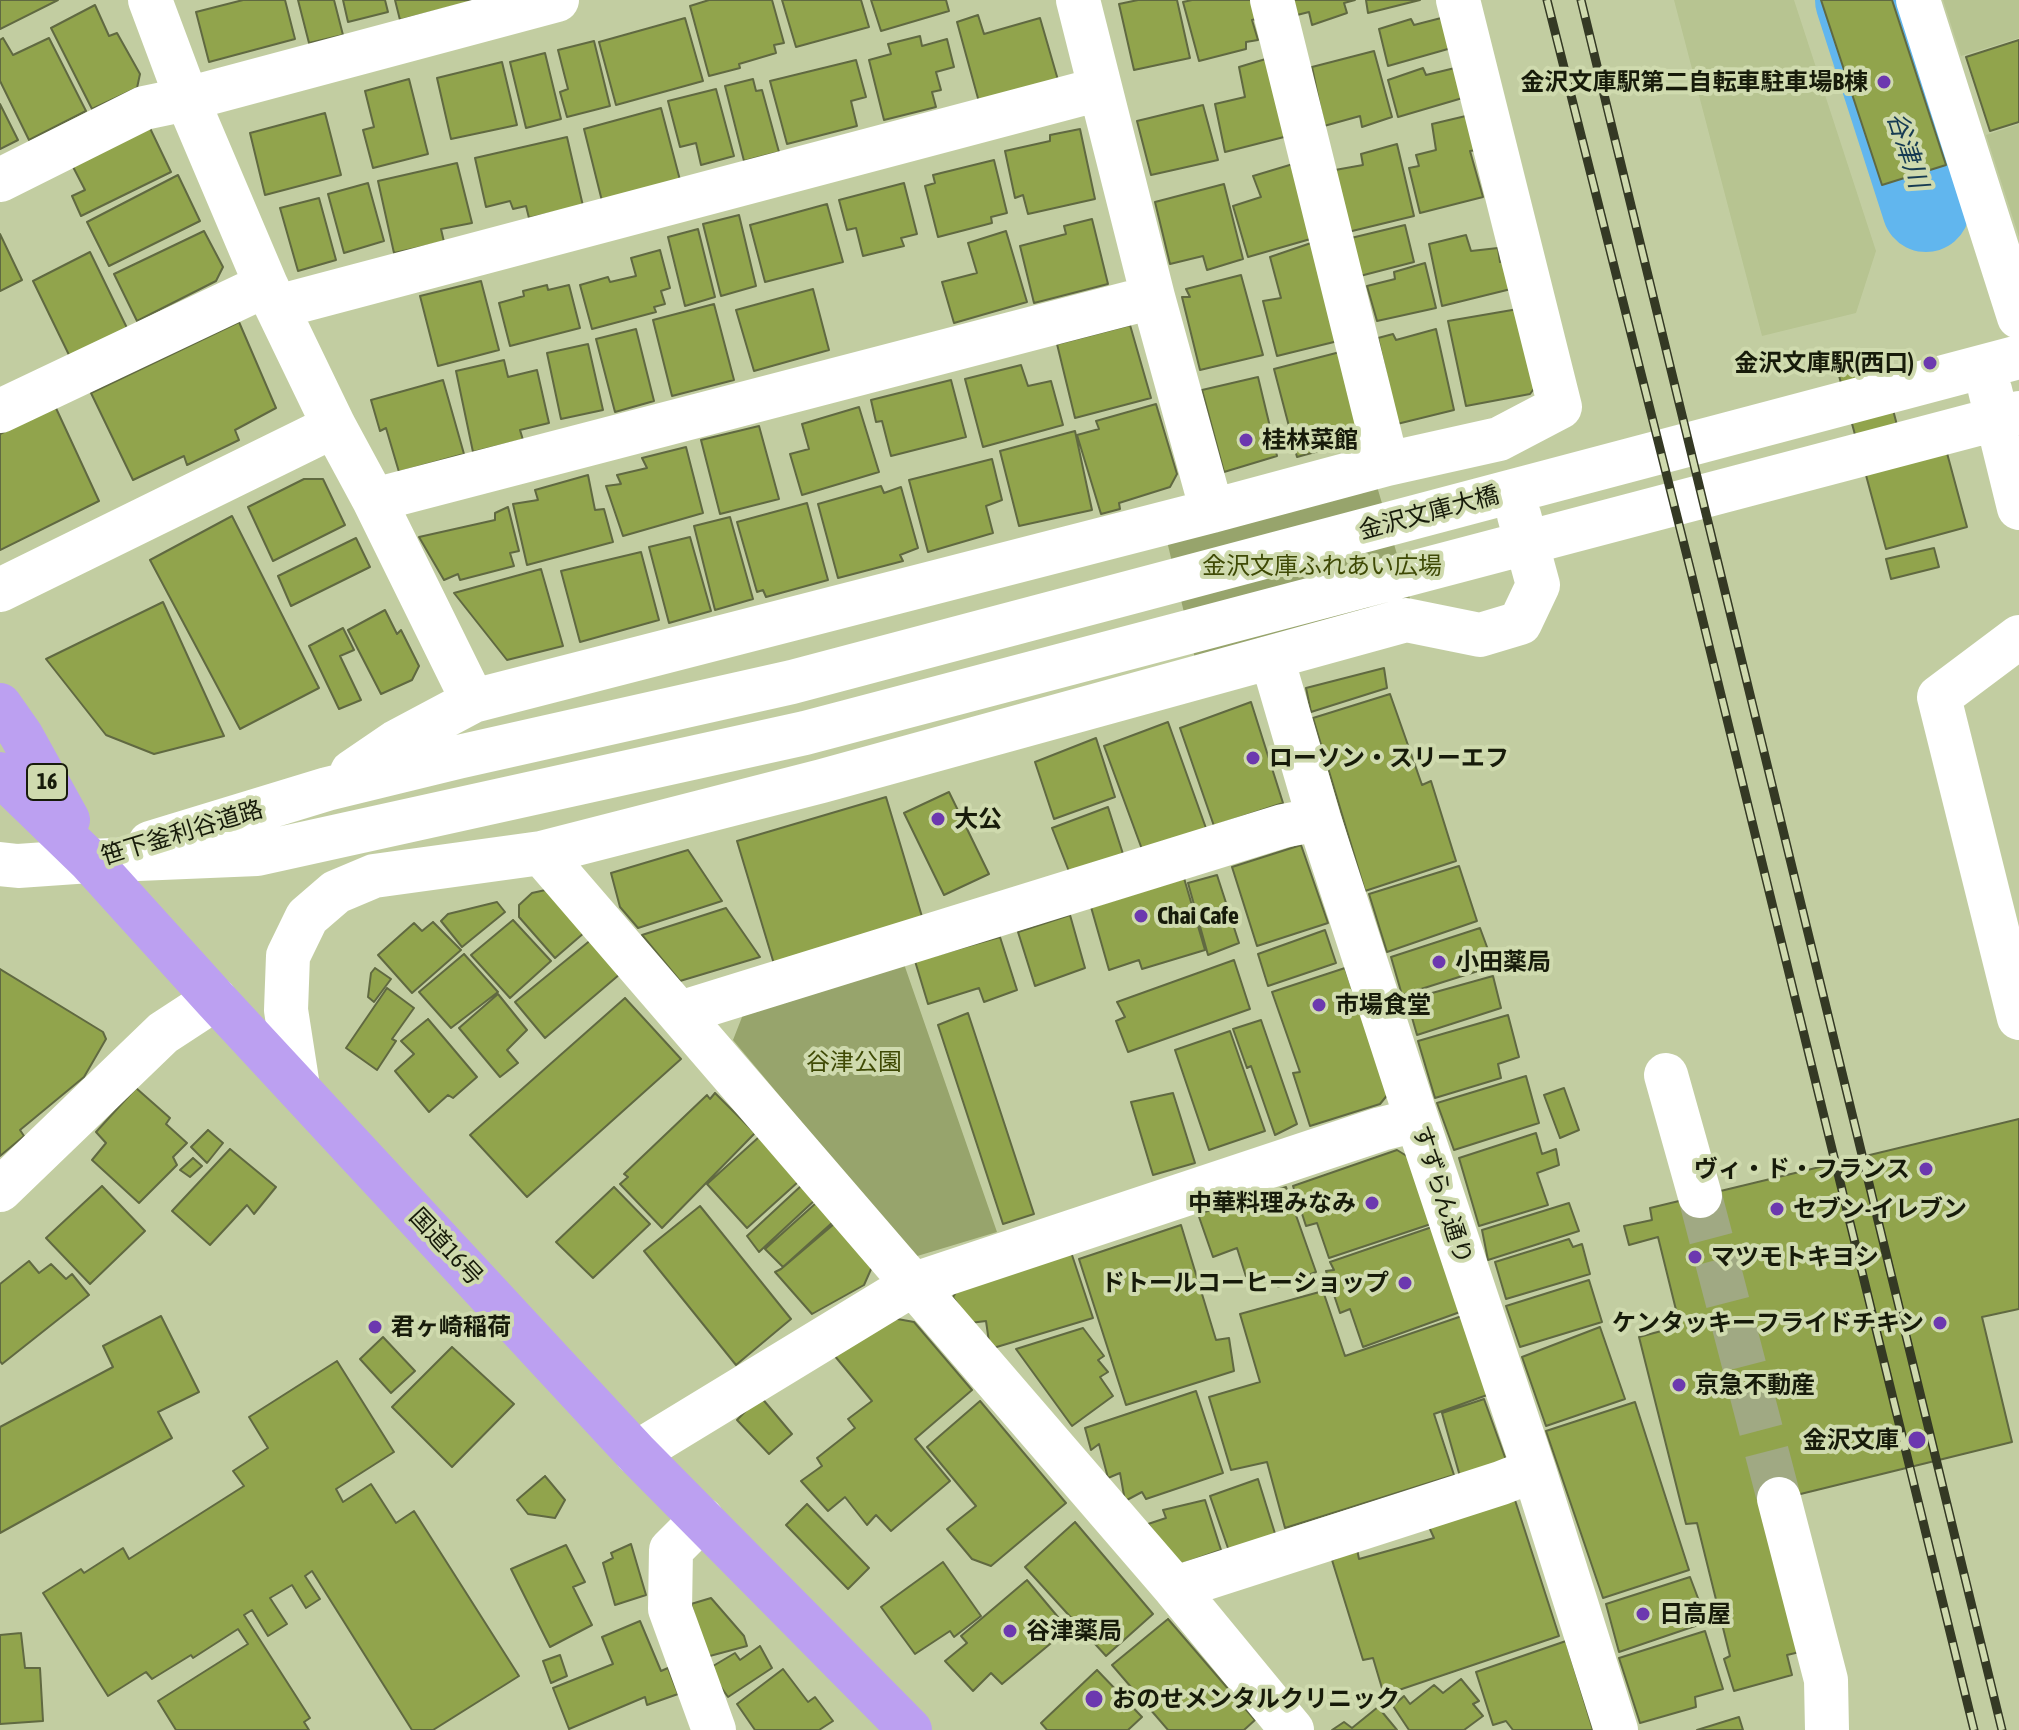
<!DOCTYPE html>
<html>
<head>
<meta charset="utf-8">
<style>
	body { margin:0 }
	canvas { display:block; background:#c2cda1 }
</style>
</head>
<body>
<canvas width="2019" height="1730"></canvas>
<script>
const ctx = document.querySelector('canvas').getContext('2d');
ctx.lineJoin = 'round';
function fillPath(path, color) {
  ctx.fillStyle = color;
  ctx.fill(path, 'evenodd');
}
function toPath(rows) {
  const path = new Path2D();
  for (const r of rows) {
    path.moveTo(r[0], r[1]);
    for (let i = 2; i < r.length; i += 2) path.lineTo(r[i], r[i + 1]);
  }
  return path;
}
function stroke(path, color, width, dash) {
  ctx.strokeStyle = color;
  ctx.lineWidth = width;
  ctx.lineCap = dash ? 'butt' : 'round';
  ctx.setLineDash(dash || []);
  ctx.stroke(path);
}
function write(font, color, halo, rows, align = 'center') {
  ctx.font = font + ' "Asap Condensed","Noto Sans JP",sans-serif';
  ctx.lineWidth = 8;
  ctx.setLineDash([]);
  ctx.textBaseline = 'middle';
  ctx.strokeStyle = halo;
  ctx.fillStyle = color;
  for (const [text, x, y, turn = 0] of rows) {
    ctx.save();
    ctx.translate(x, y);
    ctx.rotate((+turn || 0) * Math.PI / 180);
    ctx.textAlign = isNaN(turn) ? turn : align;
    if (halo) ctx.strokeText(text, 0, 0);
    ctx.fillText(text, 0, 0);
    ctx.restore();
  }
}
fillPath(toPath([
	[1674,0,1794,0,1876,251,1856,313,1762,336],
	[1943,0,2019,0,2019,38,1961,56],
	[2019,124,2019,237,1986,135]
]), '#b7c491');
fillPath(toPath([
	[1376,483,1414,612,1197,667,1166,537],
	[904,964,997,1232,914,1257,733,1040,744,1012]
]), '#97a46c');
stroke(toPath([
	[1859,0,1926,208]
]), '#61b6ee', 88);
const building = toPath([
	[0,0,58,0,0,29,0,0],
	[243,0,285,0,295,39,209,62,196,12,243,0],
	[298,0,334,0,343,35,309,43,298,0],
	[343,0,385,0,388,12,348,22,343,0],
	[395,0,471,0,472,2,400,20,395,0],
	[709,0,772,0,784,43,774,45,776,53,739,64,740,68,709,76,690,6,709,0],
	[782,0,861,0,869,27,796,47,782,0],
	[871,0,946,0,949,11,881,31,871,0],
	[1138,0,1177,0,1190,58,1134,70,1119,4,1138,0],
	[1192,0,1257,0,1261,18,1252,20,1258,40,1246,42,1246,49,1199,61,1183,2,1192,0],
	[1293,0,1355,0,1344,3,1347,13,1312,25,1309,12,1297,15,1293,0],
	[1366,0,1420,0,1368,13,1366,0],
	[1821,0,1892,0,1946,165,1882,185,1821,0],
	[95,5,109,36,117,33,140,74,137,88,92,109,51,28,95,5],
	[978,15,984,34,1040,18,1058,80,979,102,957,22,978,15],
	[1445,17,1455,47,1388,66,1379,29,1411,19,1414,25,1445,17],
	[685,18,703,81,616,105,599,42,685,18],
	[920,36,922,46,947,39,954,67,936,72,941,90,932,92,936,107,884,120,869,60,891,54,888,44,920,36],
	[3,38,13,55,49,38,86,111,29,140,0,81,0,40,3,38],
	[2019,40,2019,122,1990,131,1966,57,2019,40],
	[594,41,610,106,567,117,560,92,568,89,558,50,594,41],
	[1374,51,1392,117,1362,127,1360,116,1324,126,1312,67,1374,51],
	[545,53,561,119,526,128,510,62,545,53],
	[1269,58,1288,136,1225,152,1215,104,1245,97,1239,67,1269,58],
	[856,60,866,97,851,101,857,126,787,144,770,81,856,60],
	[502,62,517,125,451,139,437,78,502,62],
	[1459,67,1466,97,1398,117,1388,80,1423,68,1426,75,1459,67],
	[409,79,428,154,373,168,363,130,374,127,365,91,409,79],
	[753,79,756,91,762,90,779,152,744,161,725,86,753,79],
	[716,89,734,156,701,165,696,143,680,147,668,101,716,89],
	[0,104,18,140,0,149,0,104],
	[1203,105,1218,160,1151,175,1137,121,1203,105],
	[661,108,680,180,602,201,584,129,661,108],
	[325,113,341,175,265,195,250,133,325,113],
	[1470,115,1477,150,1470,151,1483,197,1420,213,1409,168,1419,166,1416,155,1436,150,1432,124,1470,115],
	[148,124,171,172,81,216,72,196,85,190,71,163,148,124],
	[1080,129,1095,199,1028,214,1023,195,1015,198,1005,151,1050,141,1050,135,1080,129],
	[567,137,583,206,529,218,526,206,513,209,510,201,486,207,475,158,567,137],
	[1397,144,1414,216,1348,232,1335,170,1363,165,1361,154,1397,144],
	[994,160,1007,213,991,217,992,223,938,237,925,186,935,183,933,175,994,160],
	[457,163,472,223,441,229,444,242,394,253,378,181,457,163],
	[1293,164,1314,238,1248,257,1233,206,1261,197,1253,176,1293,164],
	[178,175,200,221,109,266,87,222,178,175],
	[368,183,384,241,344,253,328,194,368,183],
	[904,183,917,234,901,238,904,246,863,256,856,228,847,230,839,200,904,183],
	[1224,184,1243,259,1207,270,1203,256,1170,264,1155,202,1224,184],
	[319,198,336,260,298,271,280,208,319,198],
	[827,204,843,262,765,282,750,225,827,204],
	[739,215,756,286,721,296,703,224,739,215],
	[1092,219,1108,284,1034,303,1020,246,1066,234,1064,226,1092,219],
	[1405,225,1414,262,1360,276,1351,238,1405,225],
	[698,229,715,297,685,306,668,237,698,229],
	[204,231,223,267,216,281,137,321,114,274,204,231],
	[1006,231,1027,302,954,323,942,282,977,273,968,243,1006,231],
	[0,234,22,280,0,291,0,234],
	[1466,235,1471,251,1498,248,1500,262,1506,260,1511,289,1442,306,1429,244,1466,235],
	[1314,242,1338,341,1277,356,1263,301,1281,298,1270,257,1314,242],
	[660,250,670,288,661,291,665,304,654,307,656,312,592,329,580,285,608,277,610,282,636,276,631,258,660,250],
	[90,252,127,328,70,357,33,281,90,252],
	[1425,263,1436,308,1377,321,1367,286,1395,279,1394,272,1425,263],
	[1241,275,1263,355,1200,370,1182,297,1190,297,1186,289,1241,275],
	[481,281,499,350,438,366,420,296,481,281],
	[547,285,548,290,569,285,580,328,510,346,499,303,524,296,523,291,547,285],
	[813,289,829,350,754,371,736,310,813,289],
	[714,304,734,380,672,396,653,320,714,304],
	[1518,309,1536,386,1530,394,1466,406,1448,321,1518,309],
	[239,322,276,408,235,430,239,440,187,465,184,456,133,480,91,393,239,322],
	[1130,325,1151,398,1075,418,1057,344,1130,325],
	[636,329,654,401,615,412,596,339,636,329],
	[1436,329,1454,410,1397,424,1378,338,1393,334,1396,340,1436,329],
	[588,344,603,410,561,419,547,353,588,344],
	[1340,352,1363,439,1297,457,1274,369,1340,352],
	[1857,359,1880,360,1904,452,1944,442,1967,527,1886,549,1838,372,1857,359],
	[504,360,508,377,537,370,549,423,520,430,523,440,473,452,456,371,504,360],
	[1021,365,1028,386,1051,381,1063,425,983,447,965,379,1021,365],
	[1258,377,1277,456,1224,472,1202,390,1258,377],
	[443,380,464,454,399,472,386,428,380,431,371,400,443,380],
	[951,380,966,437,891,456,882,421,876,422,871,400,951,380],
	[1156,404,1177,474,1170,487,1119,503,1120,509,1101,514,1077,435,1099,429,1096,421,1156,404],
	[55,406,99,501,0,550,0,434,55,406],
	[859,407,879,472,802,495,790,454,809,449,802,424,859,407],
	[759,426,779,499,720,514,701,440,759,426],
	[1075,431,1092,510,1019,526,1000,451,1075,431],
	[686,447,703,513,623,536,606,486,621,484,617,475,647,468,642,458,686,447],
	[992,459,1002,500,986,506,993,533,928,552,909,480,992,459],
	[588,475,595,510,604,509,613,542,527,565,513,504,538,500,535,490,588,475],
	[304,479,323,479,345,525,273,561,248,507,304,479],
	[881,486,884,493,901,487,918,548,900,555,903,561,838,578,818,504,881,486],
	[807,503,828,580,766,597,763,590,757,592,737,522,807,503],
	[508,507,519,551,510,553,514,566,460,580,458,574,444,580,419,537,495,520,495,513,508,507],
	[232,516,319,688,240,729,150,560,232,516],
	[730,517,753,599,715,610,694,526,730,517],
	[690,537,711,611,669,623,649,547,690,537],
	[356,538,370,567,291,606,278,576,356,538],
	[1934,548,1939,567,1891,579,1886,559,1934,548],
	[641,552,659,620,580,642,561,571,641,552],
	[541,569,563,646,507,660,454,593,541,569],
	[163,602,224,736,154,754,106,735,46,659,163,602],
	[385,610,397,634,401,630,419,666,412,680,381,694,348,630,385,610],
	[343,628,354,650,340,656,361,700,339,709,309,646,343,628],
	[1384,668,1387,688,1311,712,1306,688,1384,668],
	[1390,694,1422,785,1431,781,1456,861,1365,891,1313,718,1390,694],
	[1251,702,1283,803,1214,826,1180,728,1251,702],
	[1168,722,1207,831,1143,852,1104,746,1168,722],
	[1096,738,1115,797,1054,819,1035,762,1096,738],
	[949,792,989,874,944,895,904,813,949,792],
	[886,797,923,920,774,964,737,841,886,797],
	[1108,807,1123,854,1070,874,1052,828,1108,807],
	[1301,845,1328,923,1257,946,1232,867,1301,845],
	[688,850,722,901,638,928,620,907,611,873,688,850],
	[1459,866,1477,921,1387,952,1369,894,1459,866],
	[1217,875,1239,943,1208,955,1188,883,1217,875],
	[1184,878,1205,950,1142,969,1139,960,1109,970,1091,907,1184,878],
	[550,889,585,932,555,958,519,917,519,905,532,893,550,889],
	[497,902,505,912,462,947,441,921,448,914,497,902],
	[726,908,760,957,680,981,642,935,726,908],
	[1070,915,1085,968,1035,986,1018,932,1070,915],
	[513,920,551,961,510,998,471,955,513,920],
	[433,922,461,950,412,993,378,955,414,923,422,931,433,922],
	[1480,928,1494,966,1402,995,1391,957,1480,928],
	[1325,930,1336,963,1268,986,1258,954,1325,930],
	[1000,937,1017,990,984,1002,979,988,928,1004,915,961,1000,937],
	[592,939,620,974,545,1038,515,1002,592,939],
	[464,954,498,992,451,1028,419,992,464,954],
	[1234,960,1250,1009,1128,1052,1116,1021,1125,1017,1117,1002,1234,960],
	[375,968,391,979,374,1002,368,997,371,973,375,968],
	[1345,968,1389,1093,1380,1104,1310,1126,1293,1073,1300,1072,1272,992,1345,968],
	[0,969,103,1032,106,1039,84,1077,20,1130,24,1136,0,1156,0,969],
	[1493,976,1501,1008,1417,1035,1407,1000,1493,976],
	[387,988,414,1008,392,1039,396,1041,377,1070,346,1048,387,988],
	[498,994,527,1030,507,1050,518,1063,500,1077,459,1028,498,994],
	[625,998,681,1059,527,1197,470,1135,625,998],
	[968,1013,1034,1214,1003,1224,938,1025,968,1013],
	[1508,1015,1519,1057,1498,1064,1501,1078,1435,1098,1418,1041,1508,1015],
	[428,1019,477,1077,453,1098,448,1095,429,1112,395,1071,414,1054,401,1041,428,1019],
	[1261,1020,1297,1124,1275,1135,1251,1066,1247,1068,1233,1029,1261,1020],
	[1230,1031,1265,1131,1209,1150,1175,1050,1230,1031],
	[1526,1076,1539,1123,1454,1150,1437,1103,1526,1076],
	[136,1088,170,1118,166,1124,187,1143,173,1157,177,1165,139,1203,92,1160,106,1143,96,1132,136,1088],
	[1564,1088,1579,1130,1560,1138,1544,1095,1564,1088],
	[715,1093,755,1133,662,1228,620,1184,628,1177,624,1174,707,1095,710,1099,715,1093],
	[1173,1093,1195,1163,1153,1175,1131,1102,1173,1093],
	[2019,1119,2019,1309,1982,1317,2012,1442,1768,1502,1808,1650,1787,1655,1792,1675,1734,1691,1724,1659,1730,1656,1697,1523,1686,1524,1639,1337,1680,1326,1658,1237,1629,1245,1624,1226,1652,1220,1650,1208,2019,1119],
	[208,1130,223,1143,207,1163,191,1147,208,1130],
	[1536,1133,1542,1154,1556,1149,1559,1165,1537,1173,1548,1205,1479,1226,1459,1158,1536,1133],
	[759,1137,798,1182,747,1228,707,1184,759,1137],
	[230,1149,276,1187,254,1214,247,1205,210,1245,172,1211,230,1149],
	[1397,1150,1410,1158,1431,1224,1329,1258,1317,1223,1306,1226,1293,1186,1397,1150],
	[193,1158,202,1166,190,1177,180,1170,193,1158],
	[802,1185,815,1200,759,1252,747,1236,802,1185],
	[102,1186,145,1231,90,1284,46,1238,102,1186],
	[614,1187,650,1224,593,1278,556,1242,614,1187],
	[1286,1187,1316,1272,1278,1287,1275,1278,1249,1286,1237,1248,1213,1257,1198,1214,1286,1187],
	[816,1203,833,1222,783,1267,765,1249,816,1203],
	[1569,1203,1579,1231,1488,1260,1482,1230,1569,1203],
	[700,1206,791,1319,736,1365,644,1251,700,1206],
	[834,1224,872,1267,864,1285,812,1314,775,1272,781,1269,834,1224],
	[1181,1225,1216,1340,1229,1338,1234,1371,1126,1405,1079,1259,1181,1225],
	[1432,1227,1460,1312,1363,1347,1350,1309,1340,1313,1326,1271,1334,1270,1330,1262,1432,1227],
	[1569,1239,1573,1247,1582,1244,1590,1274,1506,1299,1495,1262,1569,1239],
	[1071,1252,1093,1318,990,1349,986,1321,970,1323,953,1297,960,1286,1071,1252],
	[29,1261,39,1273,51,1264,66,1279,72,1274,89,1295,2,1364,0,1361,0,1284,29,1261],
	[1589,1280,1602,1322,1520,1347,1506,1306,1589,1280],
	[1323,1291,1345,1356,1462,1316,1490,1394,1434,1414,1454,1475,1285,1528,1267,1462,1231,1470,1209,1397,1260,1382,1240,1314,1323,1291],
	[161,1316,199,1392,158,1412,172,1438,0,1533,0,1427,113,1367,103,1346,161,1316],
	[892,1318,914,1322,972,1390,915,1439,950,1481,891,1531,876,1515,867,1525,845,1497,828,1511,801,1481,822,1466,817,1458,855,1428,848,1419,872,1401,834,1355,892,1318],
	[1600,1327,1625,1399,1546,1426,1522,1357,1600,1327],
	[1083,1328,1104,1356,1098,1360,1108,1372,1100,1377,1113,1396,1072,1426,1016,1349,1083,1328],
	[383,1337,415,1371,391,1393,360,1359,383,1337],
	[452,1347,514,1404,452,1467,392,1407,452,1347],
	[337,1361,394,1452,336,1489,343,1502,371,1484,396,1523,414,1511,519,1676,433,1730,412,1730,312,1571,305,1576,320,1599,306,1608,292,1585,270,1598,287,1624,268,1636,252,1610,244,1615,310,1718,304,1722,309,1730,176,1730,158,1701,248,1644,238,1629,193,1658,191,1655,152,1679,146,1672,108,1696,43,1593,81,1569,84,1573,123,1548,129,1559,244,1486,233,1471,268,1448,249,1417,337,1361],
	[1196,1391,1223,1473,1146,1499,1142,1492,1125,1501,1120,1473,1108,1478,1099,1444,1091,1450,1085,1428,1196,1391],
	[760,1396,792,1434,769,1454,737,1420,760,1396],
	[1484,1399,1506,1460,1461,1480,1442,1413,1484,1399],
	[980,1401,1066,1503,991,1566,972,1559,947,1529,976,1506,927,1447,980,1401],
	[1635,1402,1689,1570,1603,1598,1546,1431,1635,1402],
	[545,1476,565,1500,555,1518,528,1514,517,1500,545,1476],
	[1258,1479,1277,1540,1230,1554,1210,1496,1258,1479],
	[1514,1497,1559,1636,1384,1695,1373,1658,1363,1660,1332,1560,1357,1549,1359,1559,1434,1538,1429,1527,1514,1497],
	[1205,1500,1221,1550,1179,1565,1148,1524,1166,1518,1163,1510,1205,1500],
	[807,1504,869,1568,848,1589,786,1525,807,1504],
	[1075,1522,1153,1614,1106,1656,1025,1567,1075,1522],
	[631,1544,646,1595,615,1605,603,1563,613,1558,611,1553,631,1544],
	[566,1545,585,1582,573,1587,592,1625,550,1647,511,1569,566,1545],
	[943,1562,981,1616,954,1637,950,1631,915,1654,881,1607,943,1562],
	[1690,1577,1707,1622,1619,1652,1606,1604,1690,1577],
	[1027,1580,1068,1629,1002,1684,991,1673,973,1691,945,1661,967,1643,961,1636,1027,1580],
	[711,1598,744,1636,747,1646,706,1657,691,1604,711,1598],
	[1168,1619,1255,1720,1244,1730,1168,1730,1112,1665,1168,1619],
	[640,1621,661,1671,668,1668,678,1694,647,1705,645,1697,569,1729,553,1688,613,1664,602,1637,640,1621],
	[1705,1631,1723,1689,1695,1697,1696,1707,1640,1723,1619,1658,1705,1631],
	[21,1633,25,1668,40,1668,43,1721,0,1724,0,1635,21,1633],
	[1566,1641,1593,1730,1513,1730,1506,1721,1493,1725,1476,1672,1566,1641],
	[760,1646,772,1668,728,1697,708,1669,735,1653,740,1660,760,1646],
	[560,1655,567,1676,551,1683,543,1661,560,1655],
	[783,1669,808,1702,815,1697,833,1721,819,1730,755,1730,737,1704,783,1669],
	[1097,1670,1142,1717,1128,1730,1047,1730,1041,1723,1097,1670],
	[1461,1679,1479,1701,1473,1704,1483,1716,1464,1730,1409,1730,1393,1706,1404,1696,1410,1704,1434,1685,1443,1693,1461,1679],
	[1378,1707,1397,1730,1332,1730,1344,1722,1352,1728,1378,1707],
	[1739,1717,1743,1730,1697,1730,1739,1717]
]);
fillPath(building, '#91a44c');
stroke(building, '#606941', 2);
stroke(toPath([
	[1700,1196,1779,1499]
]), '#a0a983', 44, [44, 22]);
stroke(toPath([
	[150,0,187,99,266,285,334,426,374,500,473,701],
	[1078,0,1153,297,1212,511],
	[1272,0,1387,464],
	[1918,0,2019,317],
	[0,180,144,108,187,99,557,0],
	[277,307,1100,89],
	[1990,390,2019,508],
	[0,411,266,285],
	[374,500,1153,297],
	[0,590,334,426],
	[2019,637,1939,697,2019,1018],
	[1272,658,1319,819,1417,1120,1534,1470,1616,1730],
	[352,772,396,742,473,701,1212,511,1387,464,1499,439,1560,407,1458,0],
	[150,843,327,789,458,757,792,682,2019,357],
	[541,853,1175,1588,1292,1730],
	[0,864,18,866,90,861,257,854,805,733,2019,413],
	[680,1013,1283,826,1319,819],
	[1666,1075,1700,1196],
	[298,1087,286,1010,288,956,307,917,336,892,374,876,541,853,822,781,1406,620,1480,635,1520,623,1538,585,1519,515],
	[0,1190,163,1033,215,999],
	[636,1453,912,1285,1381,1129,1417,1120],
	[1779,1499,1826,1680,1827,1730],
	[702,1519,671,1550,670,1609,714,1730],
	[1175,1588,1501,1483,1534,1470]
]), '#fff', 44);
stroke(toPath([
	[0,705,21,735,68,820],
	[0,774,90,861,215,999,636,1453,910,1730]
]), '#bca0f1', 44);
const rail = toPath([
	[1547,0,1691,572,1974,1730],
	[1581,0,2002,1730]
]);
stroke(rail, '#343924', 9);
stroke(rail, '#cfdaae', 6, [18]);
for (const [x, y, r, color] of [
	[1884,82,8,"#6c38af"],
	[1930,363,8,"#6c38af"],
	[1246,440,8,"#6c38af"],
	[1253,758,8,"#6c38af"],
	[938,819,8,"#6c38af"],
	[1141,916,8,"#6c38af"],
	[1439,962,8,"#6c38af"],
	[1319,1005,8,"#6c38af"],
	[1926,1169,8,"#6c38af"],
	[1372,1203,8,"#6c38af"],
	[1777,1209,8,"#6c38af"],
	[1695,1257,8,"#6c38af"],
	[1405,1283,8,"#6c38af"],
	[1940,1323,8,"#6c38af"],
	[375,1327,8,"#6c38af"],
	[1679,1385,8,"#6c38af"],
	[1917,1440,10,"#6c38af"],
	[1643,1614,8,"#6c38af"],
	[1010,1631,8,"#6c38af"],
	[1094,1699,10,"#6c38af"]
]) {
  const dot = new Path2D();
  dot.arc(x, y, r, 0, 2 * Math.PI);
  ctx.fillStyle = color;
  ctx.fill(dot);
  stroke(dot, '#cfdaae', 3);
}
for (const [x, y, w] of [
	[47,782,40]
]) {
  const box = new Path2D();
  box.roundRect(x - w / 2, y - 18, w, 36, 6);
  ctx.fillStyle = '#cfdaae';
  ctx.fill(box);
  stroke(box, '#171b0a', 2);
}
write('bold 22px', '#171b0a', null, [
	["16",47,782]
]);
write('bold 24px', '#171b0a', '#cfdaae', [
	["金沢文庫駅第二自転車駐車場B棟",1868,82,"right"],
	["金沢文庫駅(西口)",1914,363,"right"],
	["桂林菜館",1262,440],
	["ローソン・スリーエフ",1269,758],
	["大公",954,819],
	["Chai Cafe",1157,916],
	["小田薬局",1455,962],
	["市場食堂",1335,1005],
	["ヴィ・ド・フランス",1910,1169,"right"],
	["中華料理みなみ",1356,1203,"right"],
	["セブン-イレブン",1793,1209],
	["マツモトキヨシ",1711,1257],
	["ドトールコーヒーショップ",1389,1283,"right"],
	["ケンタッキーフライドチキン",1924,1323,"right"],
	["君ヶ崎稲荷",391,1327],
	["京急不動産",1695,1385],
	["金沢文庫",1899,1440,"right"],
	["日高屋",1659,1614],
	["谷津薬局",1026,1631],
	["おのせメンタルクリニック",1112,1699]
], 'left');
write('24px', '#171b0a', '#cfdaae', [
	["金沢文庫大橋",1429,513,-15],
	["笹下釜利谷道路",182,833,-17],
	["すずらん通り",1442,1195,72],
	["国道16号",446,1247,47]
]);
write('24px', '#3f4a05', '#cfdaae', [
	["金沢文庫ふれあい広場",1322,566],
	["谷津公園",854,1062]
]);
write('italic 26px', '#163b52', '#cfdaae', [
	["谷津川",1907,150,72]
]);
</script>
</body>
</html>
